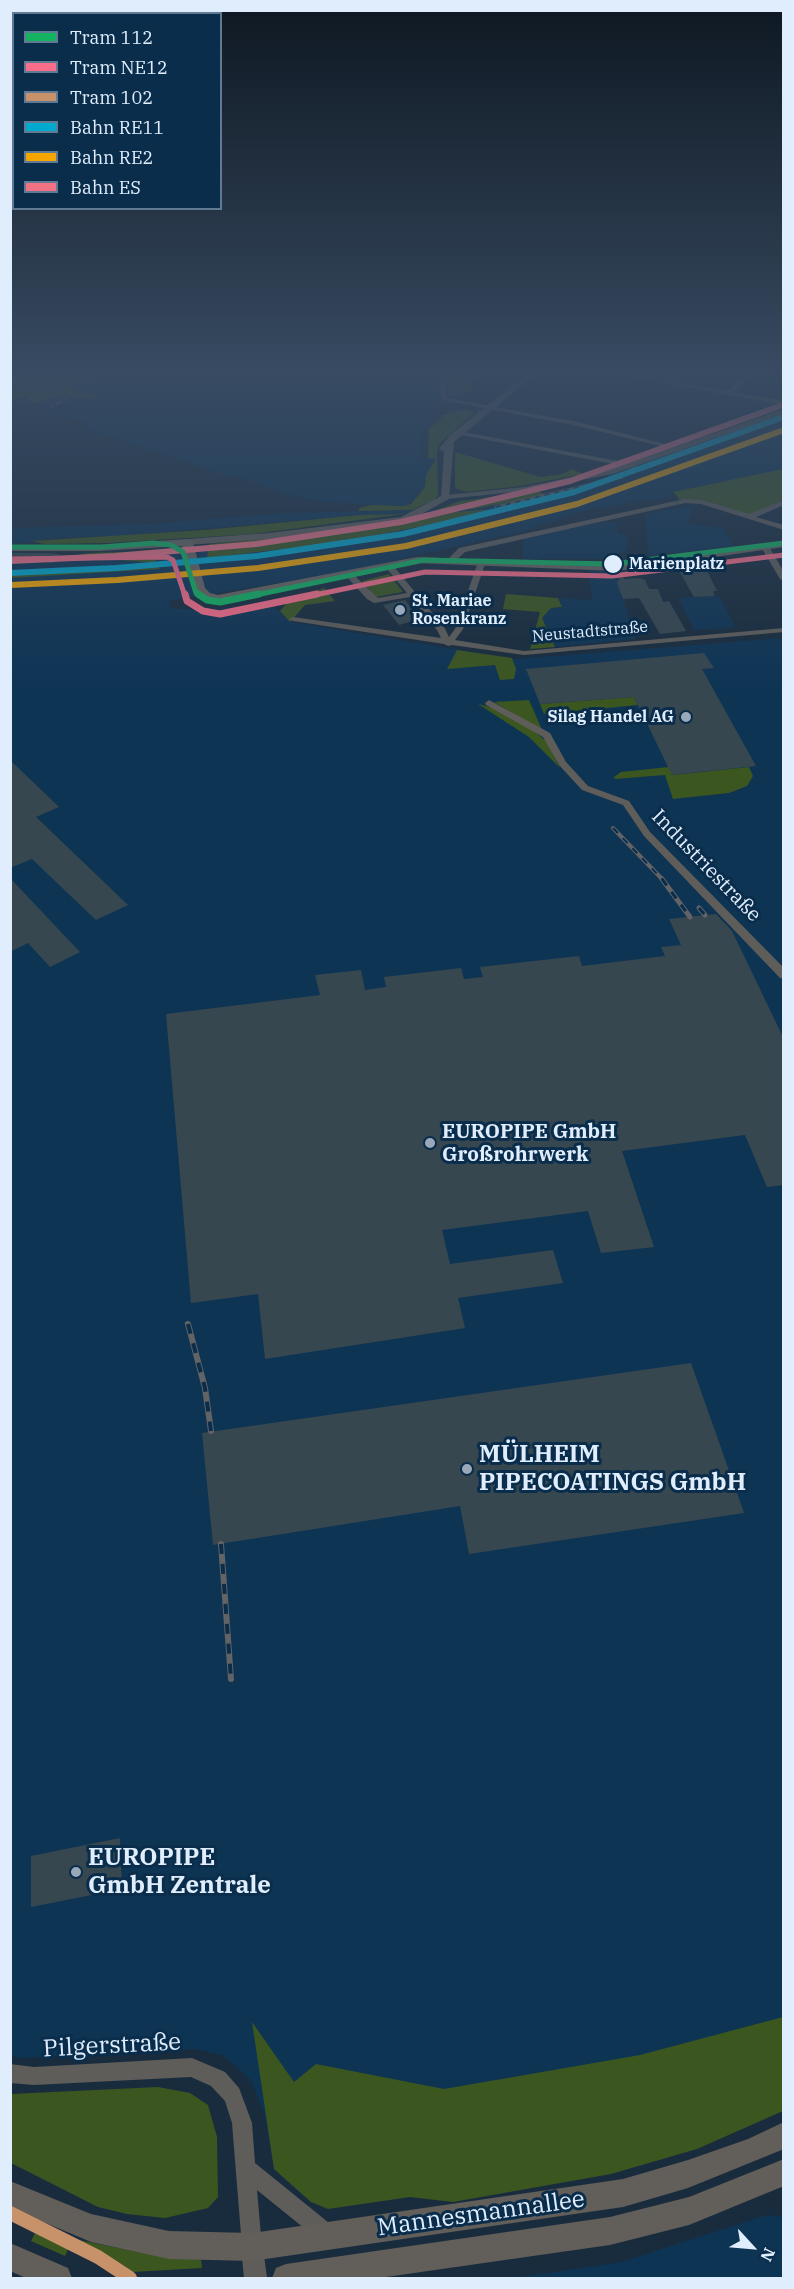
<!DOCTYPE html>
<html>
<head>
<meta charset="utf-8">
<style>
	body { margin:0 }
	#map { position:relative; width:794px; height:2289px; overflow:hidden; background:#192c3d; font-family:"IBM Plex Serif",serif }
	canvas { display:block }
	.frame { position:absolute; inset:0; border:12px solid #dfedfc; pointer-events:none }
	.legend { position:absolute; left:12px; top:12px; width:210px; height:198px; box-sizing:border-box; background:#0a2d4c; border:2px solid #5f7a92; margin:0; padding:8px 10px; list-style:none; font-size:18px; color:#dfedfc }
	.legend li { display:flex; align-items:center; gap:12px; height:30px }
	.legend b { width:30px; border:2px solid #5f7a92 }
	.north { position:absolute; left:722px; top:2217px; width:60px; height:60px; -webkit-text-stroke:4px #0a2d4c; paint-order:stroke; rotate:116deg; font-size:16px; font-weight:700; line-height:24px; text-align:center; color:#dfedfc }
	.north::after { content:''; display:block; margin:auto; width:21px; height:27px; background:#dfedfc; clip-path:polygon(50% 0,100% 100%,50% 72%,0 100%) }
</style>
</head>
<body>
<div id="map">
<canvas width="794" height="2289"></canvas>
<div class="frame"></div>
<ul class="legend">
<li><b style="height:8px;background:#13b361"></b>Tram 112</li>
<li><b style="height:8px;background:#fb6d88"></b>Tram NE12</li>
<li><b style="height:8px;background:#c7916a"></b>Tram 102</li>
<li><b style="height:8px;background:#00a9ce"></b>Bahn RE11</li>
<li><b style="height:8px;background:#f7a600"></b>Bahn RE2</li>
<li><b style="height:8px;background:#f27284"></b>Bahn ES</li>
</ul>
<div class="north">N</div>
</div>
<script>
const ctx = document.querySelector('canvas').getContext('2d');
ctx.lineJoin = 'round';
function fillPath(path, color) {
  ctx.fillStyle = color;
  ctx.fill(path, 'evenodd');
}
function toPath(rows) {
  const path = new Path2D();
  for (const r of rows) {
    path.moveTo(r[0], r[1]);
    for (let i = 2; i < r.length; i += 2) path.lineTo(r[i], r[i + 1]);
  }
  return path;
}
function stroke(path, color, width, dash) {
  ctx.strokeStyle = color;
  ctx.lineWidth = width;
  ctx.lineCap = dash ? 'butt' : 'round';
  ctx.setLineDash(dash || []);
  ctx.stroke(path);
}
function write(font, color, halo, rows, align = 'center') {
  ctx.font = font + ' "IBM Plex Serif",serif';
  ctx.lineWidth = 6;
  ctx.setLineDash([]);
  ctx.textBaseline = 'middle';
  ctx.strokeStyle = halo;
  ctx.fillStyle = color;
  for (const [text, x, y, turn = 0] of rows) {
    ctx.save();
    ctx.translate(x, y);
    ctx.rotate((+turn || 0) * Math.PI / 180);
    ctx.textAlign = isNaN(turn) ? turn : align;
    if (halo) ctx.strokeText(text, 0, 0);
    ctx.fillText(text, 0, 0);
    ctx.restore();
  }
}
fillPath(toPath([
	[115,371,435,371,438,409,420,435,421,458,437,458,426,475,425,487,410,504,403,506,371,505,318,501,278,492,237,476,229,476,81,427,87,424,28,403,11,403],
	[657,371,710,371,698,386,649,376],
	[783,413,783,469,672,492,674,496,587,510,524,531,339,573,169,601,171,608,196,610,223,609,262,602,280,611,290,622,515,659,783,638,784,2054,311,2202,274,2169,264,2113,251,2080,224,2056,196,2049,20,2058,11,2056,11,552,73,556,95,552,144,555,281,544,387,534,498,511,360,515,116,536,53,538,16,544,11,543,10,528,146,524,282,513,474,509,546,495,632,469],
	[695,505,687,523,723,528,734,546,648,556,645,514],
	[604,522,617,522,618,534,627,534,628,547,624,553,618,553,621,559,522,559,524,538],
	[589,570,615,571,635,639,555,647,542,618,552,608,562,607,558,598,592,600],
	[719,596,735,627,694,630,679,598],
	[766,2215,783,2217,783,2278,513,2278,622,2262]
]), '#0e3454');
fillPath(toPath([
	[10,371,115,371,67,386,104,399,58,396,34,403,26,400,30,396,11,399],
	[445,371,487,371,469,385,474,390,449,395],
	[465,410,474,413,440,443,437,452,438,495,434,500,412,510,358,511,360,508,371,505,403,506,411,504,425,487,426,475,436,459,428,458,429,429,445,414],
	[455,452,541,477,563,474,571,469,584,474,520,486,466,492,455,488],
	[783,469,783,500,750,516,703,502,681,501,673,492],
	[538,491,546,495,474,509,434,511,460,501],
	[497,509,498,511,343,542,207,558,209,544,338,532,402,524,427,514],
	[405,514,253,534,108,543,45,544,31,541,205,530,360,515],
	[154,551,156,563,73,556,88,553],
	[159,567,160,569,11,578,11,574],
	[389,574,403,592,376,597,362,581],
	[324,588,335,601,305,605,290,622,280,611,287,603],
	[506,594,558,598,562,607,551,608,542,618,555,647,530,649,540,612,503,609],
	[457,650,512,658,516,669,514,679,500,680,495,665,447,669],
	[634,697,638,705,544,714,540,704],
	[529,700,542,730,494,702],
	[478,704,493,708,535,732,546,741,560,768,529,737],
	[669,767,673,775,749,767,753,776,747,786,729,793,673,799,665,775,615,779,614,777,621,772],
	[783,2017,783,2111,697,2149,611,2174,453,2202,410,2197,328,2209,311,2202,274,2169,252,2022,294,2082,316,2064,444,2089,640,2055],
	[158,2087,190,2093,208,2105,217,2137,218,2197,208,2208,165,2218,127,2214,98,2207,11,2163,11,2094],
	[36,2231,69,2247,65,2256,31,2241],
	[79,2240,143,2253,201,2259,202,2268,133,2272]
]), '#3c5620');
fillPath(toPath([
	[10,553,47,553,59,554,53,563,10,560],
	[678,569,706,569,717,591,713,591,715,596,694,597],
	[621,576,625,579,640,578,645,580,649,589,658,589,663,602,669,601,686,631,660,634,639,598,623,599,617,583],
	[405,600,420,619,399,625,383,605],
	[704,653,714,668,702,669,756,766,672,775,634,697,540,704,526,669],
	[10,760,59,807,36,817,128,905,96,920,32,859,10,868],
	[10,878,80,952,50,967,28,943,10,952],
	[716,914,732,931,783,1037,783,1185,767,1187,745,1135,622,1151,654,1247,601,1253,588,1211,442,1230,450,1264,553,1250,563,1283,458,1298,465,1328,265,1359,258,1294,191,1303,166,1014,320,995,315,975,361,970,365,990,386,987,384,977,461,968,464,979,483,977,480,967,579,956,582,966,665,956,661,947,681,945,669,919],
	[691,1363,744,1513,469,1554,460,1506,213,1545,202,1433],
	[120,1838,122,1889,31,1907,31,1856]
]), '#36474f');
fillPath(toPath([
	[437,371,443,371,447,398,578,422,684,449,681,451,578,426,442,400,437,371],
	[600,371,612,371,727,391,752,371,759,371,733,392,784,401,784,405,600,371],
	[458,431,634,464,637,466,634,468,456,434,455,433,458,431],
	[685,499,702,500,749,514,784,500,784,505,756,517,784,525,784,530,701,504,685,503,465,552,454,562,447,560,459,548,685,499],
	[762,545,768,545,784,572,784,581,780,579,761,547,762,545],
	[479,559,486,561,463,629,455,640,524,651,784,628,784,632,524,655,452,645,448,646,444,644,293,621,289,619,293,617,441,638,437,630,410,597,374,603,367,599,348,578,355,576,378,598,407,593,388,570,392,568,395,568,444,627,449,637,455,629,479,559],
	[489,700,550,733,566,762,588,786,629,801,650,832,784,968,784,979,780,978,644,836,623,805,582,790,559,765,543,737,486,705,485,703,489,700],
	[192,2058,225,2072,239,2088,252,2123,255,2163,334,2227,337,2234,334,2241,327,2244,320,2241,257,2190,262,2247,259,2254,252,2257,245,2254,242,2247,232,2123,225,2101,211,2086,191,2077,34,2085,10,2083,10,2064,34,2067,192,2058]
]), '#5f5d5a');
fillPath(toPath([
	[784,409,784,414,613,474,524,491,446,499,442,497,446,495,524,487,608,470,784,409],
	[252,2236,260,2239,263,2247,267,2278,244,2278,241,2247,244,2239,252,2236]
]), '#5f5d5a');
fillPath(toPath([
	[530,371,539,371,454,442,449,499,407,522,269,539,187,545,182,542,187,539,269,533,401,517,441,496,444,452,439,449,449,436,530,371],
	[784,2122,784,2149,688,2188,623,2207,252,2261,169,2259,91,2242,10,2208,10,2181,91,2214,169,2231,252,2233,623,2179,688,2160,748,2139,784,2122],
	[784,2159,784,2186,689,2225,610,2245,379,2278,272,2278,276,2268,286,2264,610,2217,689,2197,784,2159],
	[10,2243,68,2268,72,2278,26,2278,10,2271,10,2243]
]), '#625e59');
fillPath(toPath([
	[187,539,193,542,205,588,210,593,218,595,417,557,617,565,784,541,784,547,617,571,417,563,218,603,202,599,193,589,182,546,100,551,10,551,10,545,100,545,187,539]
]), '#6a655f');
const railFar3 = toPath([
	[52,406,66,399],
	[496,507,622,477]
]);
const railFar2 = toPath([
	[613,828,663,880]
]);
const railFar1 = toPath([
	[662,879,690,917],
	[699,908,705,915]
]);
const rail = toPath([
	[188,1324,205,1388,211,1431],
	[221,1544,231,1679]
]);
stroke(railFar3, '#616365', 3);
stroke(railFar2, '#616365', 4);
stroke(railFar1, '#616365', 5);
stroke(rail, '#616365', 6);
stroke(railFar3, '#0a2d4c', 1.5, [5]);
stroke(railFar2, '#0a2d4c', 2, [7]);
stroke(railFar1, '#0a2d4c', 3, [8]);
stroke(rail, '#0a2d4c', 4, [10]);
stroke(toPath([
	[10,573,116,568,257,556,403,534,574,492,784,417]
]), '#00a9ce', 6);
stroke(toPath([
	[11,585,117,580,258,568,406,546,577,504,784,430]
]), '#f7a600', 6);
stroke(toPath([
	[10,561,115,556,256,544,401,522,570,481,780,406]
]), '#f27284', 6);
stroke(toPath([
	[10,547,102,547,153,543,171,545,183,552,196,593,200,596],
	[251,596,424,560,612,564,784,543]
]), '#13b361', 5);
stroke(toPath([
	[198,594,207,600,220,602,259,594]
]), '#13b361', 7);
stroke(toPath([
	[10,559,167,557,173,560,185,596],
	[310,596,425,572,612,576,784,555]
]), '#fb6d88', 5);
stroke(toPath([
	[185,594,187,601,203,611,220,614,317,594]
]), '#fb6d88', 7);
stroke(toPath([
	[10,2213,98,2257,130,2278]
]), '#c7916a', 14);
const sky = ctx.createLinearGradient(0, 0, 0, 691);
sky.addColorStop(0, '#0e1822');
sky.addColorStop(0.54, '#384b62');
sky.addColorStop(1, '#384b6200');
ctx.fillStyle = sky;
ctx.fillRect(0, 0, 794, 691);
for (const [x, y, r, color] of [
	[613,564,10,"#dfedfc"],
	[400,610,6,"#9aa9b9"],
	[686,717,6,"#9aa9b9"],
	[430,1143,6,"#9aa9b9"],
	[467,1469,6,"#9aa9b9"],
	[76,1872,6,"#9aa9b9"]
]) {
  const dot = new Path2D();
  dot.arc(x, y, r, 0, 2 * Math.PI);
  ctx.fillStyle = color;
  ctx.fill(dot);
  stroke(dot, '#0a2d4c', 2);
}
write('bold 16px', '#dfedfc', '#0a2d4c', [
	["Marienplatz",629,564]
], 'left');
write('bold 16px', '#dfedfc', '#0a2d4c', [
	["St. Mariae",412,601],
	["Rosenkranz",412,619],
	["Silag Handel AG",674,717,"right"]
], 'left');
write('16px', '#dfedfc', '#0a2d4c', [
	["Neustadtstraße",590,632,-5]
]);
write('20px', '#dfedfc', '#0a2d4c', [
	["Industriestraße",706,866,46]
]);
write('bold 20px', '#dfedfc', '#0a2d4c', [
	["EUROPIPE GmbH",442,1132],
	["Großrohrwerk",442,1155]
], 'left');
write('bold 24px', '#dfedfc', '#0a2d4c', [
	["MÜLHEIM",479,1455],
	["PIPECOATINGS GmbH",479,1483],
	["EUROPIPE",88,1858],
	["GmbH Zentrale",88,1886]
], 'left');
write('24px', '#dfedfc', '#0a2d4c', [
	["Pilgerstraße",112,2046,-3],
	["Mannesmannallee",481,2214,-8]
]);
</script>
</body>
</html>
